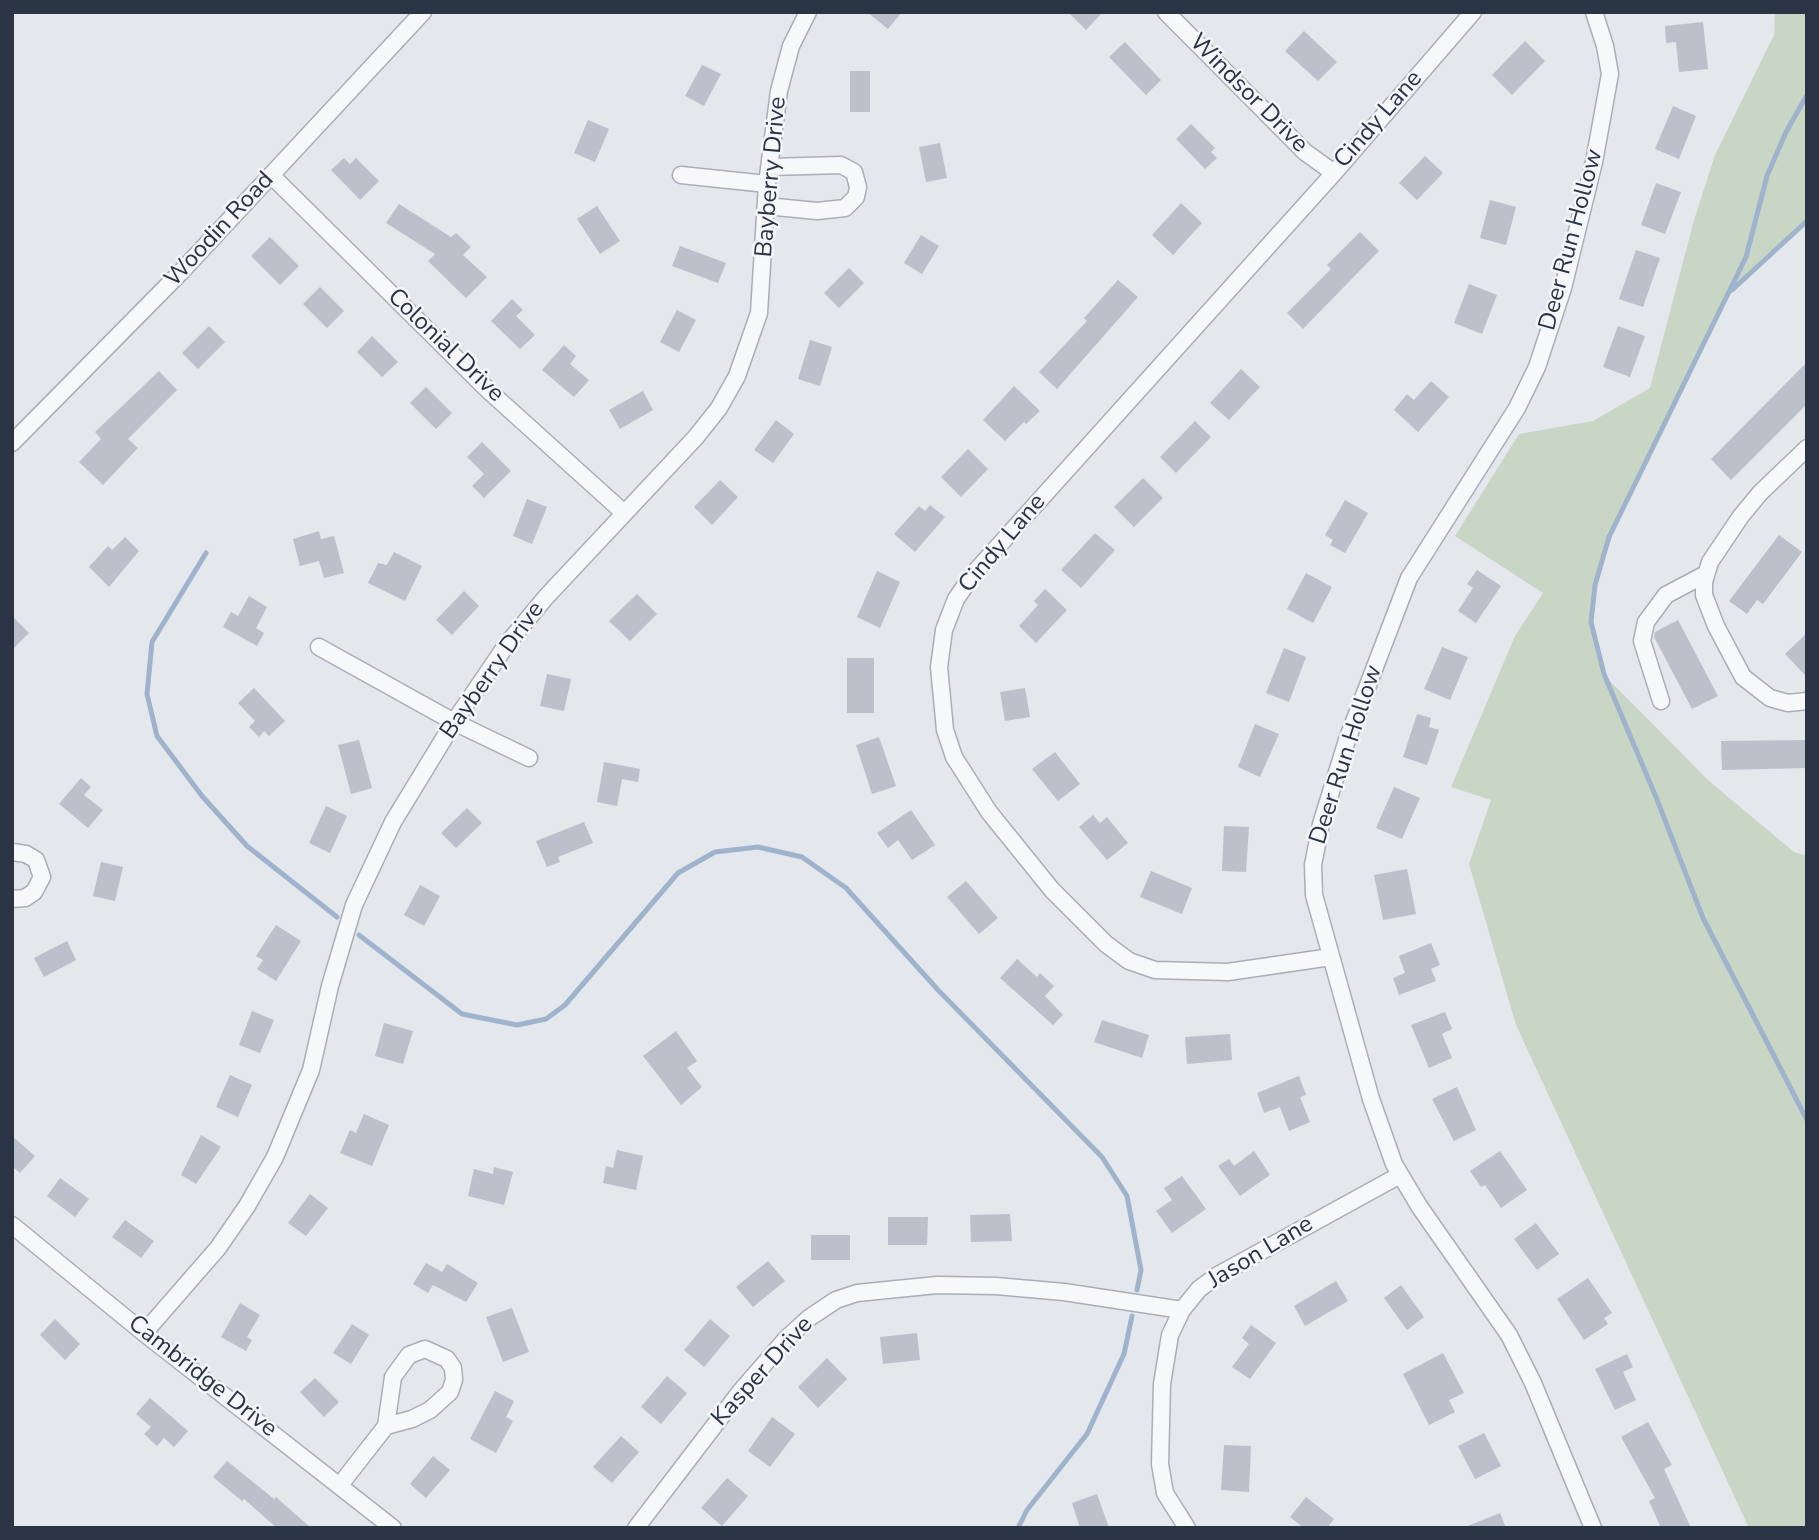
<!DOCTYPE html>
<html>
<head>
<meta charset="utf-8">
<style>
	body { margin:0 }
	#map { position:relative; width:1819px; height:1540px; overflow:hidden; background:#e4e7ec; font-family:"Nunito Sans",sans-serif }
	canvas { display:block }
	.frame { position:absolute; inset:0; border:14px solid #2b3445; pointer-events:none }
</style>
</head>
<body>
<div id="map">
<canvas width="1819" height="1540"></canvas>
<div class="frame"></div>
</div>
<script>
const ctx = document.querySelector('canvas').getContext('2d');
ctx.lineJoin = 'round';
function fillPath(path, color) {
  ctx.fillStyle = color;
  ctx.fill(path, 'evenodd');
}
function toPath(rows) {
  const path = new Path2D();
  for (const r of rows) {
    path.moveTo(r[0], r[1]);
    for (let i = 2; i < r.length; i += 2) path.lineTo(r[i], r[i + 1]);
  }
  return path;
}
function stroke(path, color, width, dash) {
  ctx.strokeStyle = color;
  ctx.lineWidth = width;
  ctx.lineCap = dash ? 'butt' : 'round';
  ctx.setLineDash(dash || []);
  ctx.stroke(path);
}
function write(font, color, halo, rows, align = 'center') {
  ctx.font = font + ' "Nunito Sans",sans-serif';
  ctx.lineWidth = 5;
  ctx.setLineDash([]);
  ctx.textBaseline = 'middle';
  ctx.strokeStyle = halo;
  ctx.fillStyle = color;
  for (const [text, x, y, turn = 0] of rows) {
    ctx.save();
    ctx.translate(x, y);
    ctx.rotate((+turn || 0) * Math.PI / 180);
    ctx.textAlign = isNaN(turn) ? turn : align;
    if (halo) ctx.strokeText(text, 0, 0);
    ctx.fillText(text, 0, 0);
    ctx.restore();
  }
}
fillPath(toPath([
	[1775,12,1807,12,1807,221,1729,292,1671,406,1609,537,1595,585,1591,622,1604,675,1709,781,1794,852,1807,856,1807,1106,1802,1111,1807,1120,1807,1528,1749,1528,1516,1025,1469,864,1491,800,1451,787,1515,636,1543,593,1455,536,1519,434,1593,421,1650,388,1694,220,1715,155,1774,35]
]), '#c9d6c5');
stroke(toPath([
	[1807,95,1786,132,1767,176,1746,257,1609,537,1595,585,1591,622,1604,674,1656,797,1703,918,1807,1120],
	[1732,290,1807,221],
	[206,553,152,642,147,694,157,736,202,796,247,846,337,917],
	[359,935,462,1014,517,1025,546,1019,565,1005,678,873,715,852,758,847,802,857,846,888,939,991,1102,1157,1127,1196,1141,1270,1137,1290],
	[1018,1528,1027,1510,1087,1434,1124,1354,1132,1316]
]), '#9fb4cc', 5);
fillPath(toPath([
	[867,12,902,12,888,29],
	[1068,12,1103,12,1086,30],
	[1703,22,1708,69,1679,72,1676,42,1666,43,1665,26],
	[1304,31,1337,62,1318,81,1285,51],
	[1525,41,1545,61,1512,95,1492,75],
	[1125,42,1161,80,1146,95,1109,57],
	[702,65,721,74,704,106,685,96],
	[850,71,870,71,870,112,850,112],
	[1673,106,1696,116,1679,159,1655,149],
	[588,120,609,129,595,162,574,153],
	[1191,124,1215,148,1211,152,1217,158,1205,169,1176,139],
	[940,143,947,178,926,182,919,147],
	[1425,156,1443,173,1417,200,1399,183],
	[344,158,350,164,356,158,379,181,360,200,331,170],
	[1656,183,1681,192,1665,234,1641,225],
	[1490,200,1516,207,1506,245,1480,238],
	[1181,203,1202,223,1173,255,1152,235],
	[399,204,451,237,456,233,471,247,463,255,487,277,466,298,428,261,435,254,386,223],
	[597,206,620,241,600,254,577,219],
	[1360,232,1379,251,1303,329,1287,313,1331,269,1327,265],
	[921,235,939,246,922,274,904,263],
	[270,237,299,266,280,285,251,256],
	[680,246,726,263,718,283,672,266],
	[1636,250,1660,258,1643,307,1619,299],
	[849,268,864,283,839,308,824,293],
	[1118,280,1138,297,1057,389,1039,372,1087,321,1084,318],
	[1469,284,1497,295,1482,334,1454,323],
	[320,287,344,311,327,328,303,304],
	[512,299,523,310,516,316,535,335,520,349,491,321],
	[677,310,696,320,679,352,660,342],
	[209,326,225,342,198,369,182,353],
	[1618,326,1645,336,1630,377,1603,367],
	[372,336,398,362,382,377,357,352],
	[810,340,832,347,820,386,798,379],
	[564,345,576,356,570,364,589,380,574,397,542,370],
	[1807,362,1807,404,1731,480,1711,459],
	[1241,369,1260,387,1229,420,1210,403],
	[159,371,177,390,128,439,138,448,103,485,79,462,101,439,95,432],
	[1431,381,1449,397,1418,432,1394,410,1407,394,1414,400],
	[1014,386,1040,411,1026,424,1024,422,1005,441,983,420],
	[426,387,452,413,436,429,410,403],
	[643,391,653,410,620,429,609,410],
	[776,420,794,434,773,463,754,450],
	[1195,421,1211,437,1176,473,1160,457],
	[482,442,511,471,484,498,472,486,484,474,467,457],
	[968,449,988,469,961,497,941,477],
	[1143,478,1163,498,1134,527,1114,507],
	[720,480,738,497,712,525,694,507],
	[527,499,547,507,532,544,513,536],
	[1345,500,1368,513,1345,553,1330,545,1333,540,1325,535],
	[930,505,945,517,915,552,894,534,919,506,925,511],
	[319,531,321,539,334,536,344,573,324,578,319,561,300,566,293,539],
	[1095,533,1115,550,1081,588,1061,570],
	[1779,535,1802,552,1763,604,1757,600,1747,614,1729,601],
	[125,537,139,551,109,587,89,567,108,546,112,550],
	[394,552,422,566,405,601,368,583,378,563,387,565],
	[1477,570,1501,586,1476,623,1458,611,1473,588,1467,584],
	[877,571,900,582,880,628,857,617],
	[1306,573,1332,587,1313,623,1287,609],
	[1045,589,1067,610,1036,643,1019,626,1038,605,1034,601],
	[464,591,479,606,452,635,436,620],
	[637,594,657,614,630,641,609,621],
	[249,596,267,607,256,628,264,633,257,646,223,627,231,612,238,616],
	[12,616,29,633,12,650],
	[1678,620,1718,696,1692,709,1654,637,1655,632],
	[1807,633,1807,677,1785,654],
	[1442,647,1468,657,1450,700,1424,689],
	[1284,648,1306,657,1289,702,1266,693],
	[847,658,874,658,874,713,847,713],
	[547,674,571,679,564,711,540,706],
	[254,688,285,721,269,736,264,731,259,737,249,727,255,721,238,703],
	[1025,688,1030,717,1005,721,1000,692],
	[1417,714,1431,718,1429,727,1439,730,1427,765,1403,757],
	[1255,724,1279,734,1260,777,1238,767],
	[879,737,896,786,872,794,856,745],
	[359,740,372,788,351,794,338,745],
	[1807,740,1807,768,1722,770,1721,741],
	[1055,752,1080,784,1058,801,1032,769],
	[604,762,640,769,638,782,622,779,617,806,597,802],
	[81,778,91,787,84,795,103,810,88,828,59,804],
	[1394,787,1420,798,1402,839,1376,828],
	[326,806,347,816,330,853,309,843],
	[467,808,482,823,456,848,441,833],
	[911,810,935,845,912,860,898,840,888,848,877,833],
	[1093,815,1100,823,1107,817,1128,843,1107,860,1079,827],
	[584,822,593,843,558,857,560,862,547,867,536,841],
	[1224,826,1249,827,1246,872,1222,871],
	[101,862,123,867,115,901,93,896],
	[1407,869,1416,914,1383,920,1374,875],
	[1151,871,1192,888,1182,914,1140,897],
	[966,881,998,918,979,934,947,897],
	[420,885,440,896,424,926,404,915],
	[276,925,301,941,276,981,257,969,263,960,256,956],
	[67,941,76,960,44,977,34,958],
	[1431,943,1440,965,1431,969,1436,981,1399,995,1393,978,1405,973,1399,956],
	[1017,959,1037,977,1040,973,1054,986,1045,996,1063,1015,1053,1025,1000,978],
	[252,1011,274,1020,260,1053,239,1045],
	[1445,1012,1452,1029,1442,1034,1452,1058,1429,1068,1411,1025],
	[1102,1020,1149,1035,1142,1058,1094,1042],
	[384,1023,413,1031,403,1064,375,1056],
	[676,1031,697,1061,687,1068,702,1087,681,1105,643,1056],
	[1230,1034,1232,1060,1187,1064,1185,1037],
	[230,1075,252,1085,238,1117,216,1107],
	[1299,1076,1306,1095,1300,1097,1310,1122,1289,1131,1280,1107,1264,1113,1257,1093],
	[1457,1087,1476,1130,1454,1141,1432,1099],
	[364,1114,389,1125,372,1166,340,1153,350,1130,356,1133],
	[201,1135,221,1147,196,1184,181,1175],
	[12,1136,35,1156,20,1173,12,1166],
	[617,1150,643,1156,636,1190,603,1183,606,1166,613,1168],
	[1254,1151,1270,1175,1240,1196,1218,1166,1229,1159,1234,1166],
	[1500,1151,1527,1190,1501,1208,1485,1185,1481,1187,1470,1171],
	[494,1167,513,1172,504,1205,468,1196,474,1169,493,1174],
	[1182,1176,1206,1209,1172,1233,1156,1211,1172,1200,1164,1188],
	[60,1178,89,1199,75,1217,47,1196],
	[310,1194,328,1208,306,1236,288,1223],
	[1010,1214,1012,1241,971,1242,970,1215],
	[888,1217,928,1217,927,1245,888,1245],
	[125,1220,154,1241,141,1258,112,1237],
	[1536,1223,1559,1254,1537,1270,1514,1239],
	[811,1235,850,1235,850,1260,811,1260],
	[768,1261,785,1281,753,1307,736,1287],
	[426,1263,442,1272,447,1264,478,1283,466,1302,433,1285,428,1293,413,1284],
	[1588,1278,1612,1313,1604,1318,1608,1324,1584,1340,1557,1299],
	[1336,1281,1348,1301,1305,1326,1294,1306],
	[1401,1285,1424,1317,1407,1330,1384,1298],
	[240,1303,260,1315,247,1337,252,1340,246,1351,221,1337],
	[512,1308,529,1352,503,1362,486,1317],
	[55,1319,80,1344,65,1360,40,1335],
	[710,1319,730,1336,704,1367,684,1350],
	[352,1324,369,1335,351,1364,333,1353],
	[1251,1325,1276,1343,1250,1379,1232,1367,1249,1344,1242,1338],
	[917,1333,920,1360,883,1364,880,1337],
	[1443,1353,1464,1393,1449,1400,1455,1412,1429,1425,1403,1374],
	[1627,1354,1633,1367,1623,1372,1636,1400,1615,1410,1595,1369],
	[827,1358,847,1379,818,1408,798,1387],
	[667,1376,687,1393,661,1424,641,1407],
	[315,1378,339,1402,324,1417,300,1392],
	[495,1391,514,1401,506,1417,513,1421,496,1453,470,1439],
	[150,1398,188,1431,174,1447,164,1438,157,1446,144,1434,151,1427,136,1414],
	[772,1417,795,1434,770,1467,748,1451],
	[1648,1422,1672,1465,1664,1469,1691,1528,1661,1528,1649,1501,1655,1498,1621,1437],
	[1484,1433,1501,1466,1475,1479,1458,1446],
	[621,1436,639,1452,612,1483,593,1467],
	[1224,1445,1251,1446,1249,1492,1221,1490],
	[433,1456,450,1470,426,1498,410,1484],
	[227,1461,274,1499,276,1497,311,1528,277,1528,244,1499,242,1501,213,1477],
	[727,1478,748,1496,722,1526,701,1508],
	[1097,1494,1109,1528,1080,1528,1072,1503],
	[1306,1497,1334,1519,1327,1528,1304,1528,1290,1517],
	[1500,1513,1506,1528,1465,1528,1465,1527]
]), '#bbc0ca');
const minor = toPath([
	[1166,12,1305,152,1334,173],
	[271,175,489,391,623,512],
	[681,175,767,184],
	[766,206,817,211,845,208,856,197,858,187,854,172,841,165,769,167],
	[12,443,180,273,423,12],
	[1807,448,1760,493,1741,516,1710,562,1704,582,1704,595,1716,626,1743,677,1770,698,1788,703,1807,701],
	[319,647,454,722,529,758],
	[1661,701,1642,641,1646,622,1666,595,1704,575],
	[12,852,26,854,36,860,42,877,34,892,25,898,12,899],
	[1331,957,1228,972,1155,970,1129,961,1106,944,1052,890,989,812,954,757,945,730,939,667,944,630,956,599,974,573,1334,173,1473,12],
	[12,1225,144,1333,393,1528],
	[144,1333,218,1248,247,1206,275,1157,311,1070,330,986,354,905,393,822,454,722,507,644,546,597,696,437,719,408,737,376,759,313,767,184,779,91,791,46,808,12],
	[425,1349,447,1359,453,1368,454,1380,450,1392,430,1410,412,1419,386,1426,393,1377,409,1355,425,1349],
	[340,1485,386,1426],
	[636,1528,740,1392,786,1339,809,1318,836,1300,857,1293,937,1285,996,1286,1064,1292,1182,1310],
	[1187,1528,1165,1493,1160,1464,1162,1384,1170,1335,1182,1310,1199,1289,1218,1275,1400,1175],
	[1593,1528,1533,1383,1509,1335,1419,1206,1394,1164,1371,1099,1314,895,1313,865,1321,824,1347,740,1409,578,1517,408,1537,367,1563,288,1594,162,1610,74,1605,46,1594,12]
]);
stroke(minor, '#a9aeb7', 19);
stroke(minor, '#f7f8fa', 16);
write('24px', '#2b3445', '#f4f6f9', [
	["Windsor Drive",1248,94,45],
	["Cindy Lane",1379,120,-49],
	["Bayberry Drive",772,177,-85],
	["Woodin Road",220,230,-47],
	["Deer Run Hollow",1572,240,-75],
	["Colonial Drive",445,346,44],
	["Cindy Lane",1003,544,-50],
	["Bayberry Drive",493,671,-55],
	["Deer Run Hollow",1347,755,-72],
	["Jason Lane",1261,1253,-31],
	["Kasper Drive",763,1372,-48],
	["Cambridge Drive",202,1377,38]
]);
</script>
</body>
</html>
